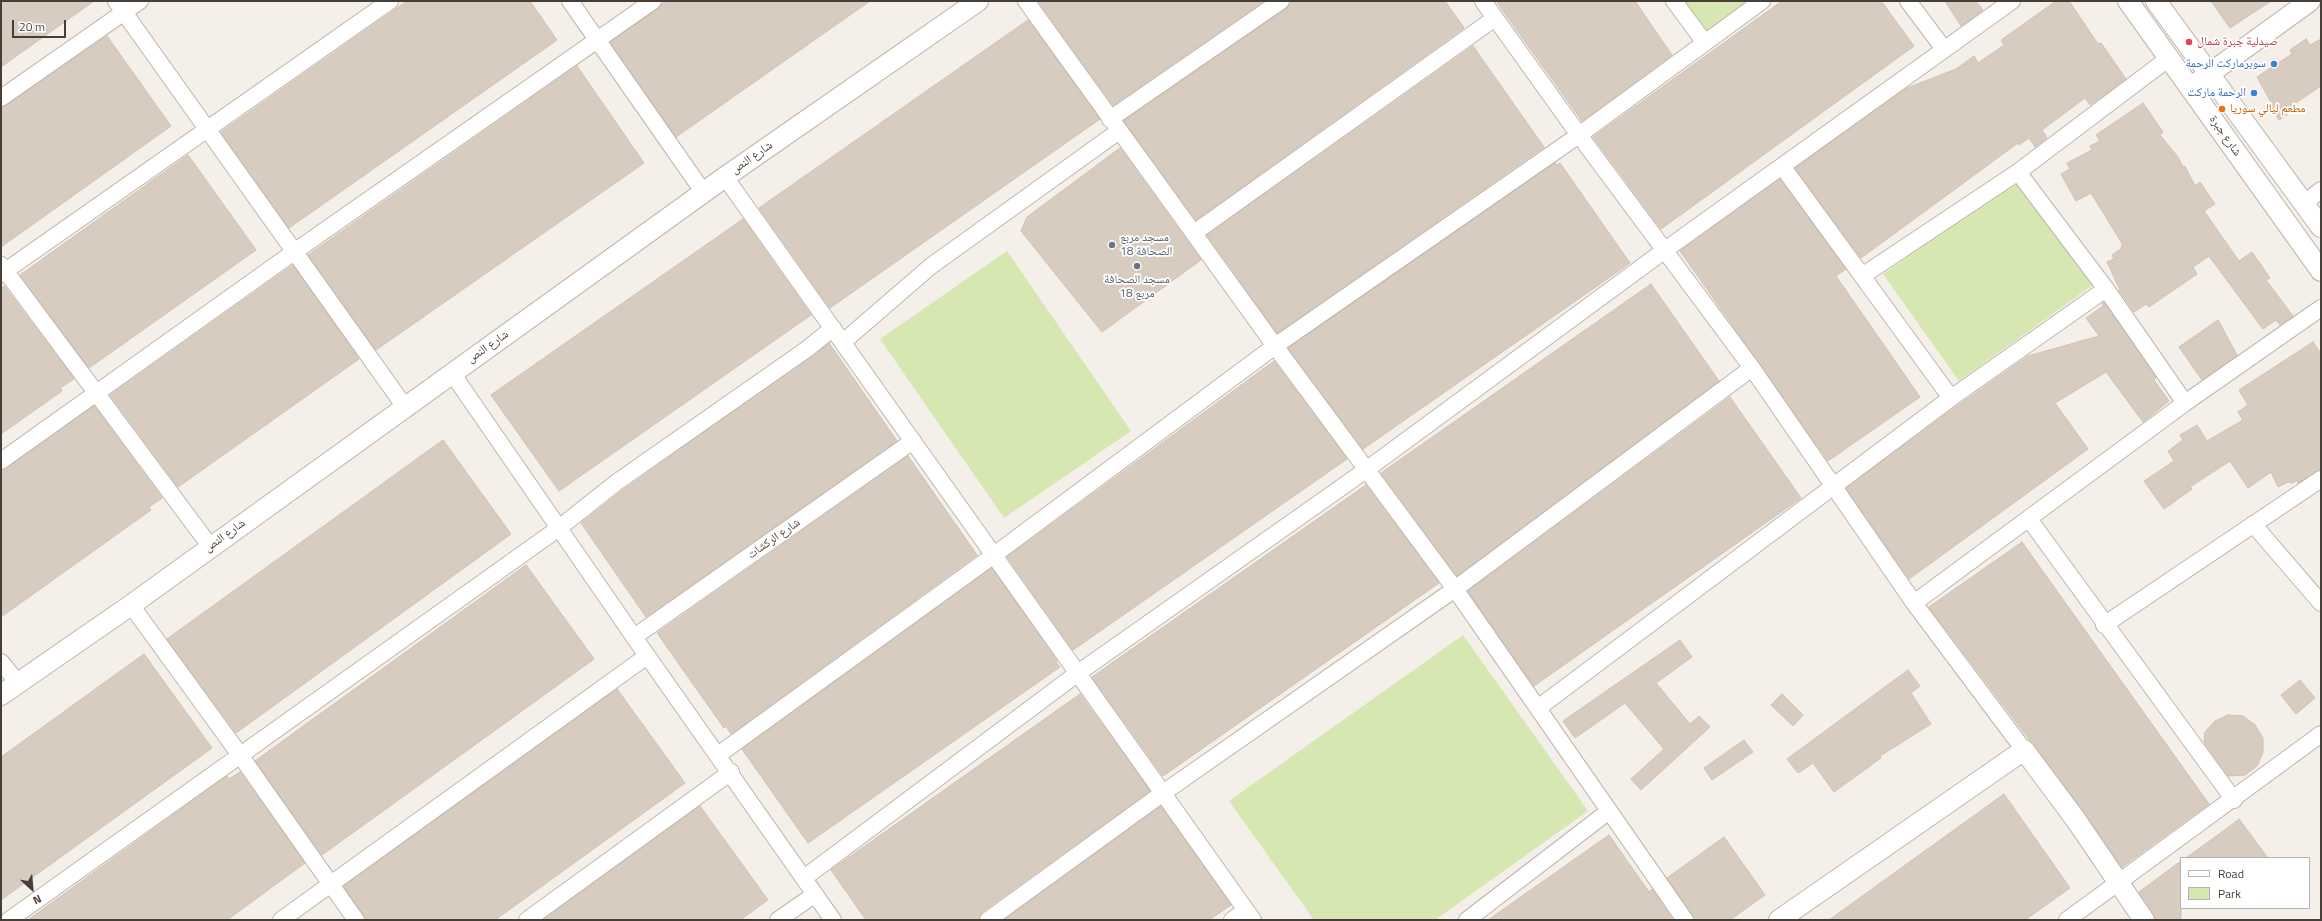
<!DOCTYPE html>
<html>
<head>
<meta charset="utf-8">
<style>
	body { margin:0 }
	#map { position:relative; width:2322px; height:921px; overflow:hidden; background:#f4efe9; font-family:"Titillium Web",sans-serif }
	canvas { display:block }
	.frame { position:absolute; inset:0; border:2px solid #473f37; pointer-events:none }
	.legend { position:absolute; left:2180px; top:857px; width:130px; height:52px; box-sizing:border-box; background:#fff; border:1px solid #b5b2af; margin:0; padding:5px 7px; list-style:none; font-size:12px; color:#473f37 }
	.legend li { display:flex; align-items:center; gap:8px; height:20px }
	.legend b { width:20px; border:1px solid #b5b2af }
	.north { position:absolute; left:12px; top:869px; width:40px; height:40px; -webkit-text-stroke:3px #fff; paint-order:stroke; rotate:154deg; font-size:11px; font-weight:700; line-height:16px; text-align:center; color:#473f37 }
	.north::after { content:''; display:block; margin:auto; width:14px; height:18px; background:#473f37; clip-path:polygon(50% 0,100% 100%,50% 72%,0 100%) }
	.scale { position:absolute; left:12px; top:20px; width:54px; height:18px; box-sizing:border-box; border:2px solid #473f37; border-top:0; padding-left:5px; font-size:12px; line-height:14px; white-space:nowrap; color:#473f37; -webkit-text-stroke:3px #fff; paint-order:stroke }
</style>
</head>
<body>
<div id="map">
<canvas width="2322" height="921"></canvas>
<div class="frame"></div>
<ul class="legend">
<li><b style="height:5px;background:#fff"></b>Road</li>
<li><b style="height:11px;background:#d7e7b2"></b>Park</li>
</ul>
<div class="north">N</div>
<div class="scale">20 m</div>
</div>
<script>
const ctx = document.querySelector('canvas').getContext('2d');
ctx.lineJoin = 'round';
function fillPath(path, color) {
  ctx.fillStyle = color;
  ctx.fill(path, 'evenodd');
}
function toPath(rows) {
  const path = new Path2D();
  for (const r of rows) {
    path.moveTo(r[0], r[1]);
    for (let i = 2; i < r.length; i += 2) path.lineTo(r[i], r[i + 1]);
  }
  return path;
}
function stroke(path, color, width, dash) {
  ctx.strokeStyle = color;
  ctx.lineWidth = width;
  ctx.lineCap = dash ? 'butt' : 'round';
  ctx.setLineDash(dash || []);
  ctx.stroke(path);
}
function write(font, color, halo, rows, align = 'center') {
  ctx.font = font + ' "Titillium Web","Noto Naskh Arabic",sans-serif';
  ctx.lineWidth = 3.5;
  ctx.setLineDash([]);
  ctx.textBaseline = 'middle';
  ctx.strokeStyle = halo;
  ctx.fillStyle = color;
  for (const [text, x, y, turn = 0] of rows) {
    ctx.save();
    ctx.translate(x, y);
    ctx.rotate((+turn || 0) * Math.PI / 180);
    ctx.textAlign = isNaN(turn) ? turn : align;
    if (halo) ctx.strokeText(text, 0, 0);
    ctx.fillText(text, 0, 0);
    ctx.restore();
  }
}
fillPath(toPath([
	[1680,1,1749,1,1703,34],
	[2017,179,2093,285,1959,381,1883,274],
	[1007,251,1131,431,1004,518,880,339],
	[1463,635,1588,811,1435,920,1314,920,1229,801]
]), '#d7e7b2');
const building = toPath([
	[1,1,94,1,1,67,1,1],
	[407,1,530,1,557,40,289,228,221,132,407,1],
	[665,1,870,1,676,137,610,42,658,9,665,1],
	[1038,1,1264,1,1113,105,1038,1],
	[1290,1,1445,1,1464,28,1196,220,1124,121,1286,9,1290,1],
	[1496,1,1635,1,1672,55,1582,121,1496,1],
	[1782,1,1881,1,1914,46,1661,229,1593,137,1782,1],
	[1945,1,1976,1,1983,10,1961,26,1945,1],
	[2056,1,2069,1,2098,44,2101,43,2126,79,2090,105,2085,98,2042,130,2047,138,2035,147,2029,138,2019,145,2018,143,1861,258,1795,168,1907,88,1956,69,1974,56,1978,63,2004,45,2001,40,2056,1],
	[2211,1,2271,1,2230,28,2211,1],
	[1028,20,1100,119,830,308,759,208,1028,20],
	[107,36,171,126,1,247,1,107,6,106,107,36],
	[2306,39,2310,45,2321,39,2321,86,2291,106,2294,110,2279,120,2270,106,2272,104,2257,77,2292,54,2290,50,2306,39],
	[1473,46,1544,147,1277,333,1207,235,1473,46],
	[577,66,644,163,376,350,308,255,577,66],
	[2143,103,2163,132,2160,135,2178,157,2183,167,2185,166,2195,186,2200,182,2215,204,2204,211,2239,261,2252,252,2270,278,2266,280,2293,316,2280,325,2276,320,2263,329,2209,256,2193,267,2197,274,2149,307,2146,304,2134,312,2119,290,2120,290,2107,262,2114,259,2112,255,2122,248,2121,246,2123,245,2091,193,2076,201,2061,174,2070,169,2067,163,2092,150,2090,146,2100,141,2096,135,2143,103],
	[1120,148,1201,260,1102,332,1021,231,1027,217,1120,148],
	[188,155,256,250,89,368,20,275,188,155],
	[1555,163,1557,165,1560,163,1630,263,1363,449,1288,348,1555,163],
	[1780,179,1846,269,1836,276,1920,397,1828,461,1680,251,1780,179],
	[743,219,811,315,559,491,491,395,743,219],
	[293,265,359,359,178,487,110,395,293,265],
	[1651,284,1719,381,1457,576,1381,473,1651,284],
	[4,286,74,379,60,388,62,391,1,434,1,288,4,286],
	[2104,302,2156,378,2154,380,2169,401,2143,422,2106,372,2055,403,2088,449,1909,579,1846,488,1957,406,2028,356,2099,336,2086,318,2103,306,2102,304,2104,302],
	[2218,320,2237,355,2202,380,2179,347,2218,320],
	[2313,342,2321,354,2321,470,2298,483,2297,480,2293,483,2288,482,2278,487,2271,472,2248,488,2230,461,2190,487,2192,489,2164,509,2144,481,2174,461,2168,451,2183,440,2180,435,2197,425,2207,441,2243,420,2238,412,2248,405,2239,390,2313,342],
	[829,343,897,441,646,617,581,523,623,490,829,343],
	[1274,361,1347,459,1073,650,1007,557,1274,361],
	[1730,397,1801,498,1534,686,1468,591,1730,397],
	[94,406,162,498,149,507,151,510,1,617,1,472,94,406],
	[443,440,511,534,236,733,167,639,443,440],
	[908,456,977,555,731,734,726,726,724,728,657,633,908,456],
	[1366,485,1439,583,1163,776,1092,677,1366,485],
	[2022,542,2209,804,2122,867,2085,813,1929,607,2022,542],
	[526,565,594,659,322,855,255,761,526,565],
	[992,568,1057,661,1056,662,1060,667,808,843,742,749,992,568],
	[1680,640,1692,657,1656,683,1690,724,1699,716,1710,727,1641,790,1631,779,1664,749,1625,703,1575,738,1563,721,1680,640],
	[144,654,212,748,1,900,1,757,144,654],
	[1908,670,1920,686,1911,693,1931,724,1880,756,1881,758,1834,792,1813,763,1798,773,1787,759,1908,670],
	[2300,680,2315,698,2296,714,2281,695,2300,680],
	[617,689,685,783,495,920,365,920,344,886,617,689],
	[1080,694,1150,791,982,912,979,920,866,920,831,870,1080,694],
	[1782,694,1803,715,1793,726,1771,705,1782,694],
	[2228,715,2243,716,2255,725,2263,738,2263,752,2257,766,2245,775,2228,776,2204,742,2205,732,2215,721,2228,715],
	[1744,740,1753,752,1712,780,1704,768,1744,740],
	[240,772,305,863,227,920,28,920,227,776,229,779,240,772],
	[2004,794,2070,888,2025,920,1829,920,2004,794],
	[700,806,768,900,740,920,543,920,700,806],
	[1161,806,1231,905,1209,920,1004,920,1161,806],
	[2239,819,2268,858,2186,858,2226,829,2239,819],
	[1609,835,1649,892,1652,889,1673,920,1488,920,1609,835],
	[1724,837,1765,895,1730,920,1694,920,1667,878,1724,837],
	[2181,861,2181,920,2155,920,2154,914,2139,892,2181,861]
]);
fillPath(building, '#d8ccc1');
stroke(building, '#d0c0b1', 1);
const minor = toPath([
	[116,1,405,407],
	[570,1,704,193],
	[1026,1,1275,346,1455,589,1685,920],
	[1483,1,1579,135,1752,368,1914,603,2024,750],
	[1674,1,1705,43],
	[1908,1,1944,49],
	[1,98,140,1],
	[1110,119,1281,1],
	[1782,166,1951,398],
	[2018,172,2106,289,2185,403],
	[725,177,1253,920],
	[2304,203,2321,190],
	[1194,233,1495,18],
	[1,265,210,546],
	[1,274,390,1],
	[1862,276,2018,172,2169,58],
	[843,342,931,266,1119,131],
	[452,373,634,637,833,920],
	[1,461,294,252,653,1],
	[2029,519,2234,800],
	[2253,524,2321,603],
	[1914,603,2185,403,2321,308],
	[131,605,240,755,356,920],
	[2104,625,2321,479],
	[634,637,913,441],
	[1,662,18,683],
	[1538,708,1951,398,2106,289],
	[718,755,994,555,1275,346,1579,135,1762,1],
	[804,878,1078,673,1366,470,1665,250,2012,1],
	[9,920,559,528,617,482,807,349,833,328],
	[281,920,647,656],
	[527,920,731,772],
	[778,920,814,895],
	[988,920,1163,793,1455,589,1752,368],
	[1232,920,1246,910],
	[1467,920,1609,811],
	[2067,920,2321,734]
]);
const tertiary = toPath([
	[2128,1,2321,271],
	[2156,1,2321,227],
	[2198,82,2310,1],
	[1,695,131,605,725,177,978,1],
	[1779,920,2024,750,2076,820,2144,920]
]);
stroke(minor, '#bfb5ab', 18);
stroke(tertiary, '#bfb5ab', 22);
stroke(minor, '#fff', 16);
stroke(tertiary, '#fff', 20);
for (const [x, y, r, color] of [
	[2189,42,4,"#e0444e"],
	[2274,64,4,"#3f7fe0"],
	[2254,93,4,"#3f7fe0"],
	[2222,109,4,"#e8710a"],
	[1112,245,4,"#6b7280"],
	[1137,266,4,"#6b7280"]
]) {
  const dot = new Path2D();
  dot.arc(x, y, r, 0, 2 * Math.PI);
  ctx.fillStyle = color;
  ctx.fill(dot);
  stroke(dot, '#fff', 1.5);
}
write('12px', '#be3a42', '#fff', [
	["صيدلية جبرة شمال",2197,42]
], 'left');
write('12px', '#366cbe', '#fff', [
	["سوبرماركت الرحمة",2266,64],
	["الرحمة ماركت",2246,93]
], 'right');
write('12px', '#c56008', '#fff', [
	["مطعم ليالي سوريا",2230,109]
], 'left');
write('12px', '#473f37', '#fff', [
	["شارع جبرة",2225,136,55],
	["شارع النص",752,158,-35],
	["شارع النص",488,347,-35],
	["شارع النص",225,536,-36],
	["شارع الركشات",774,539,-35]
]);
write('12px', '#5b616d', '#fff', [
	["مسجد مربع",1120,238],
	["18 الصحافة",1120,252],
	["مسجد الصحافة",1137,280,"center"],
	["مربع 18",1137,294,"center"]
], 'left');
</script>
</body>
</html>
